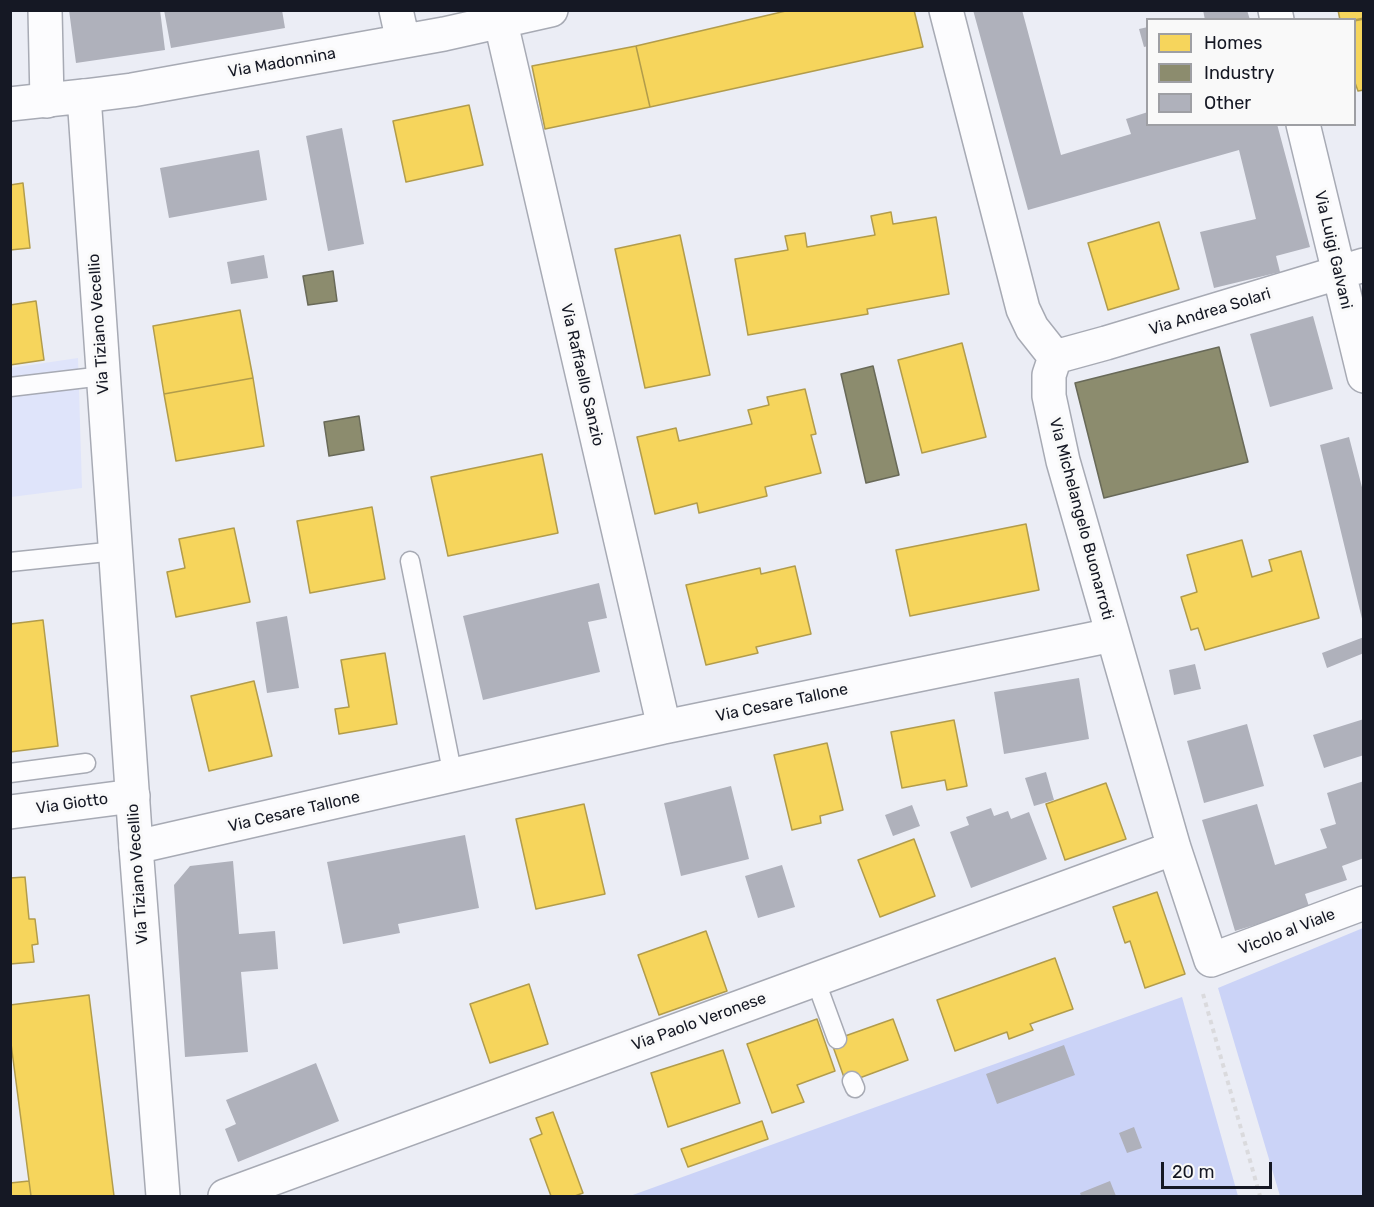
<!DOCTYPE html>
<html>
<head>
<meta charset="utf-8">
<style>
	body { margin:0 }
	#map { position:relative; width:1374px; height:1207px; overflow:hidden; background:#ebedf5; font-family:Rubik,sans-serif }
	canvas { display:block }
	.frame { position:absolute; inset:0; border:12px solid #151824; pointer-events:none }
	.legend { position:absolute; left:1146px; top:18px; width:210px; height:108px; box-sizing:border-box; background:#f9f9f9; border:2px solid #9e9fa4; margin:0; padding:8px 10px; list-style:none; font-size:18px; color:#151824 }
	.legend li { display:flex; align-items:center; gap:12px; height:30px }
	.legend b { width:30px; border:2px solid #9e9fa4 }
	.scale { position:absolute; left:1161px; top:1162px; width:111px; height:27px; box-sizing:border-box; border:3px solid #151824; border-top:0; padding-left:8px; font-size:18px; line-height:21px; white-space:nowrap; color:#151824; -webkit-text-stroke:4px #f9f9f9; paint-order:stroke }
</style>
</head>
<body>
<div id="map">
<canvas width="1374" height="1207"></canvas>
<div class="frame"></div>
<ul class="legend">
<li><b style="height:16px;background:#f6d55c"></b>Homes</li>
<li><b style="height:16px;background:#8c8c6e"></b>Industry</li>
<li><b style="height:16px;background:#afb1bb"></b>Other</li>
</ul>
<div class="scale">20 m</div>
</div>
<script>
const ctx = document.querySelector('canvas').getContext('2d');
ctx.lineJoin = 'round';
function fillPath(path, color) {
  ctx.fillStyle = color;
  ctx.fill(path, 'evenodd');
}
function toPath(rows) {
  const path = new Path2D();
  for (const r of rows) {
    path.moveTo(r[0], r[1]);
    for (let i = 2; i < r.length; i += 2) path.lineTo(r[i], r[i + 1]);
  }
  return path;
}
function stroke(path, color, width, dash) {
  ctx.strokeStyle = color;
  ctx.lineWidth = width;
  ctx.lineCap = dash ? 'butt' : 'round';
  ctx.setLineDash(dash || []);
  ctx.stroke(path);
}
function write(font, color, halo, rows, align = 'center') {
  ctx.font = font + ' Rubik,sans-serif';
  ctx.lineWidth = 6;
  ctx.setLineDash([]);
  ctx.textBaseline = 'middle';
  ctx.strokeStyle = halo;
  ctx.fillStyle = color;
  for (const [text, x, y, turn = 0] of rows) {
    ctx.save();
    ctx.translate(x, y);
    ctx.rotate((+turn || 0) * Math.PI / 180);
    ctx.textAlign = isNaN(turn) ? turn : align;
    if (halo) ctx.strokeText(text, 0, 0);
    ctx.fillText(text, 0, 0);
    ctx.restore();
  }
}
fillPath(toPath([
	[78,358,82,488,11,497,10,368]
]), '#dfe4fa');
fillPath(toPath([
	[1363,928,1363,1196,1280,1196,1218,988],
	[1182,997,1238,1196,630,1196,981,1069]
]), '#cbd3f7');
const homes = toPath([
	[790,10,914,10,923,47,650,107,636,46,790,10],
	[1338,10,1364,10,1364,18,1354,20,1340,20,1338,10],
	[1364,19,1364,90,1358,91,1354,80,1354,21,1364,19],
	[636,46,650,107,545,129,532,66,636,46],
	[469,105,483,165,406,182,393,121,469,105],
	[23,183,30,248,10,250,10,185,23,183],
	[891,212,893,224,936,217,949,294,867,309,868,314,748,335,735,259,788,250,785,236,805,233,807,247,875,235,871,216,891,212],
	[1159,222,1179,289,1108,310,1088,243,1159,222],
	[680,235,710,375,645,388,615,249,680,235],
	[36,301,44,360,10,365,10,305,36,301],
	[240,310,253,378,164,394,153,326,240,310],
	[962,343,986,437,922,453,898,360,962,343],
	[253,378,264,446,176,461,164,394,253,378],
	[805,389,816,434,811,435,821,473,765,487,767,496,699,513,697,503,655,514,637,437,676,428,679,441,752,424,748,410,769,405,767,397,805,389],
	[542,454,558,533,448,556,431,477,542,454],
	[372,507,385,579,310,593,297,521,372,507],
	[1026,524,1039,590,910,616,896,550,1026,524],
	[234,528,250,602,176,617,167,572,185,568,179,539,234,528],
	[1242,540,1252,577,1272,571,1269,560,1301,551,1319,618,1205,650,1198,628,1191,630,1181,597,1197,592,1187,555,1242,540],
	[795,566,811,634,756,647,758,653,706,665,686,585,760,568,761,574,795,566],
	[43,620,58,746,10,752,10,624,43,620],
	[385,653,397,724,339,734,335,709,349,707,341,660,385,653],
	[254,681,272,756,209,771,191,696,254,681],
	[954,720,967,786,947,790,945,780,902,788,891,732,954,720],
	[827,743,843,810,820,816,821,823,792,830,774,755,827,743],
	[1106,783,1126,839,1065,860,1046,804,1106,783],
	[584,804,605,894,536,909,516,819,584,804],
	[914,839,935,896,880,917,858,860,914,839],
	[25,877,29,919,35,919,38,944,32,945,34,962,10,964,10,878,25,877],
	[1157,892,1185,974,1145,988,1130,941,1125,943,1113,907,1157,892],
	[706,931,727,991,659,1015,638,955,706,931],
	[1055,958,1073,1009,1030,1024,1033,1030,1009,1039,1007,1032,955,1051,937,1000,1055,958],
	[529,984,548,1044,490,1063,470,1004,529,984],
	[89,995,114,1196,31,1196,10,1036,10,1005,89,995],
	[817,1019,835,1071,797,1085,804,1102,772,1113,747,1044,817,1019],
	[893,1019,908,1060,846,1083,831,1041,893,1019],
	[723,1050,740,1103,668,1127,651,1073,723,1050],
	[553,1112,583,1193,575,1196,551,1196,530,1139,542,1134,536,1118,553,1112],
	[762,1121,768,1139,688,1167,681,1149,762,1121],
	[29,1181,31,1196,10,1196,10,1183,29,1181]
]);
fillPath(homes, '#f6d55c');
stroke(homes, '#b29c4b', 1.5);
const industry = toPath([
	[333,271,337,301,308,305,303,276,333,271],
	[1219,347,1248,462,1104,498,1075,383,1219,347],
	[873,366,899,475,866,483,841,374,873,366],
	[359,416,364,450,329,456,324,422,359,416]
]);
fillPath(industry, '#8c8c6e');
stroke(industry, '#686958', 1.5);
fillPath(toPath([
	[69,10,160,10,165,50,76,63],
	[164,10,282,10,285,28,171,48],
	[973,10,1022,10,1061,155,1131,134,1126,119,1148,112,1148,124,1277,124,1310,247,1276,256,1280,272,1214,288,1200,232,1256,219,1239,150,1028,210],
	[1203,10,1247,10,1250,20,1205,20],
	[1148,27,1148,46,1144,47,1139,29],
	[342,128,364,244,328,251,306,136],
	[259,150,267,200,169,218,160,168],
	[264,255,268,278,231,284,227,262],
	[1313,316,1333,389,1270,407,1250,334],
	[1349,437,1364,495,1363,623,1320,445],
	[599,583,607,618,588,622,600,672,483,700,463,616],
	[287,616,299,688,267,693,256,622],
	[1364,637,1364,653,1327,668,1322,653],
	[1195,664,1201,689,1174,695,1169,670],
	[1079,678,1089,739,1004,754,994,692],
	[1364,719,1364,755,1324,768,1313,735],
	[1247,724,1264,786,1204,803,1187,741],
	[1046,772,1054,800,1034,806,1025,778],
	[1364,781,1364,858,1342,866,1347,880,1305,894,1313,919,1284,916,1235,931,1202,820,1257,804,1275,865,1327,848,1320,829,1336,824,1327,793],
	[731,786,749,859,681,876,664,803],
	[912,805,920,826,893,836,885,815],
	[991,808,994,816,1008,811,1011,819,1029,812,1047,859,971,888,950,832,969,825,966,817],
	[465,835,479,908,398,924,400,933,343,944,327,862],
	[233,861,239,934,275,931,278,969,241,972,248,1052,185,1057,174,885,190,866],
	[782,865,795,907,758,918,745,876],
	[1064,1045,1075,1075,997,1104,986,1074],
	[316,1063,339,1121,238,1162,225,1129,236,1124,226,1100],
	[1134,1127,1142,1148,1127,1153,1119,1133],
	[1110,1181,1116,1196,1081,1196,1080,1193]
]), '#afb1bb');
const service = toPath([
	[10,387,103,376],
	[410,561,453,776],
	[10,562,116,551],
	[10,773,86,763],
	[815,979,837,1039],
	[852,1081,855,1088]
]);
const minor = toPath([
	[45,10,47,101],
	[396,10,403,41],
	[946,10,1023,309,1032,328,1055,357],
	[1275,10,1277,20],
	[501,23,664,727],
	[84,96,132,90,444,34,551,10],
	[1303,124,1364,376],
	[1055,357,1049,375,1049,396,1063,461,1174,848,1211,960,1364,903],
	[1055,357,1106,343,1364,265],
	[10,812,133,796],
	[136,847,664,727,1112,635],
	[225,1196,1174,848]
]);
const tertiary = toPath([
	[10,104,84,96,136,847,163,1196]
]);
stroke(service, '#a7aab4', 21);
stroke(minor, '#a7aab4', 36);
stroke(tertiary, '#a7aab4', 36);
stroke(toPath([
	[1203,994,1260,1196]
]), '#dadadd', 4, [4.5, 4.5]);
stroke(service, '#fcfcfe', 18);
stroke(minor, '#fcfcfe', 33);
stroke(tertiary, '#fcfcfe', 33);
write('16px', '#151824', '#f9f9f9', [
	["Via Madonnina",282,63,-10],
	["Via Luigi Galvani",1333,250,77],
	["Via Andrea Solari",1210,312,-17],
	["Via Tiziano Vecellio",99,324,-94],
	["Via Raffaello Sanzio",582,375,77],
	["Via Michelangelo Buonarroti",1081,519,75],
	["Via Cesare Tallone",782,703,-12],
	["Via Giotto",72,804,-8],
	["Via Cesare Tallone",294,812,-13],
	["Via Tiziano Vecellio",138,874,-94],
	["Vicolo al Viale",1287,932,-21],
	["Via Paolo Veronese",699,1022,-20]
]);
</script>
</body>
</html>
